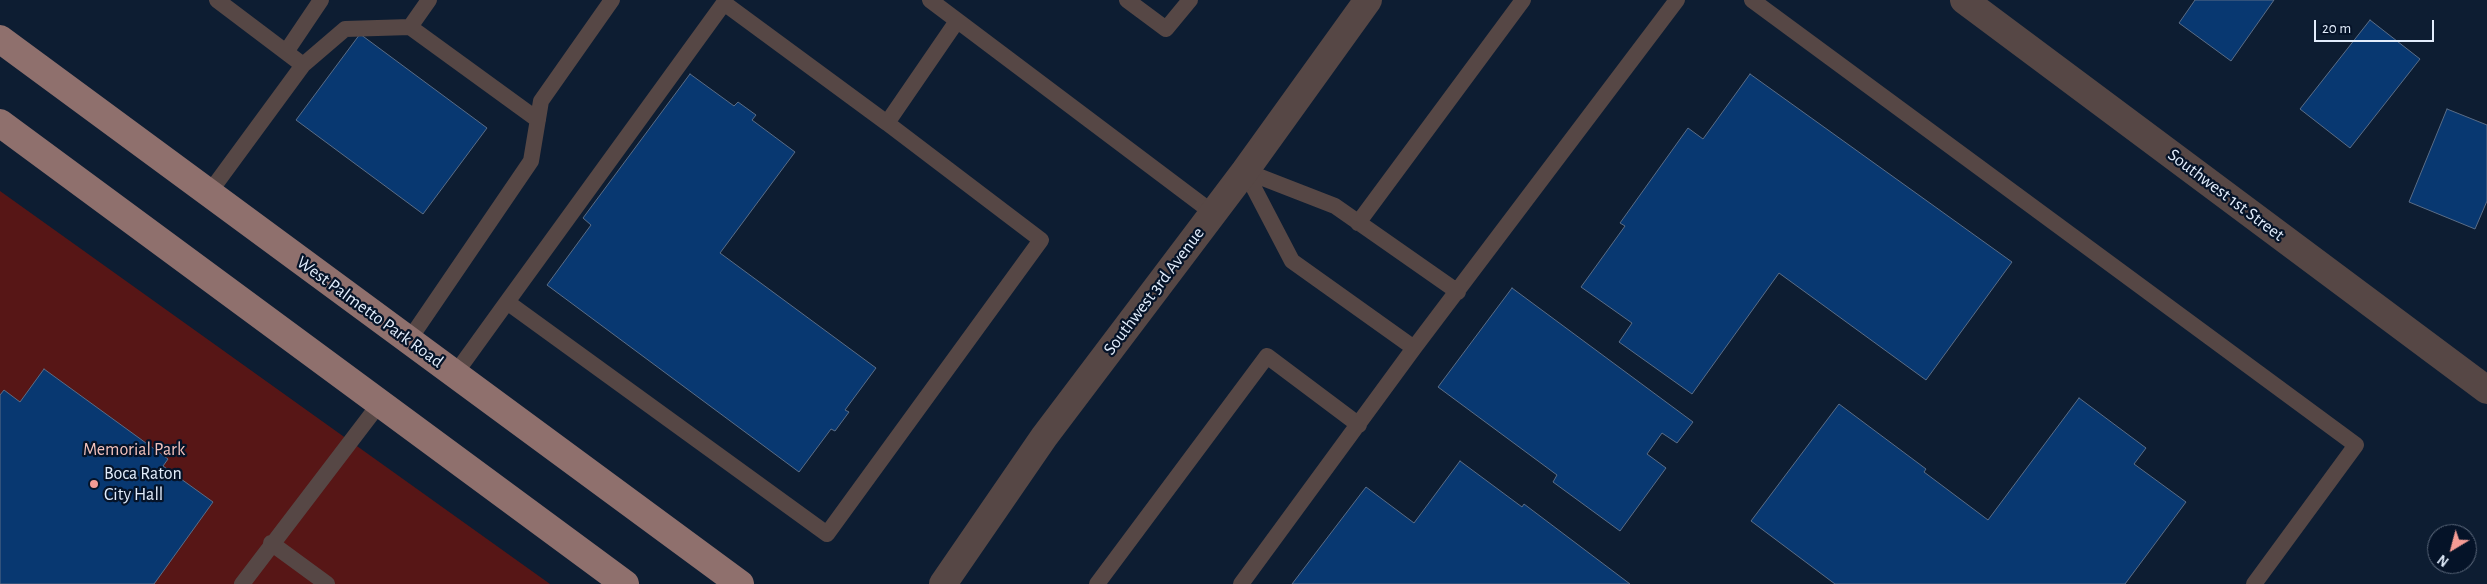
<!DOCTYPE html>
<html>
<head>
<meta charset="utf-8">
<style>
	body { margin:0 }
	#map { position:relative; width:2487px; height:584px; overflow:hidden; background:#0d1d32; font-family:"Alegreya Sans",sans-serif }
	canvas { display:block }
	.north { position:absolute; left:2427px; top:524px; width:50px; height:50px; box-sizing:border-box; background:#051328; border:1px solid #5d6a7d; border-radius:50%; rotate:217deg; font-size:14px; font-weight:700; line-height:20px; text-align:center; color:#e2edfc }
	.north::after { content:''; display:block; margin:auto; width:18px; height:22px; background:#f59c95; clip-path:polygon(50% 0,100% 100%,50% 72%,0 100%) }
	.scale { position:absolute; left:2314px; top:20px; width:120px; height:22px; box-sizing:border-box; border:2px solid #e2edfc; border-top:0; padding-left:6px; font-size:15px; line-height:18px; white-space:nowrap; color:#e2edfc; -webkit-text-stroke:4px #051328; paint-order:stroke }
</style>
</head>
<body>
<div id="map">
<canvas width="2487" height="584"></canvas>
<div class="north">N</div>
<div class="scale">20 m</div>
</div>
<script>
const ctx = document.querySelector('canvas').getContext('2d');
ctx.lineJoin = 'round';
function fillPath(path, color) {
  ctx.fillStyle = color;
  ctx.fill(path, 'evenodd');
}
function toPath(rows) {
  const path = new Path2D();
  for (const r of rows) {
    path.moveTo(r[0], r[1]);
    for (let i = 2; i < r.length; i += 2) path.lineTo(r[i], r[i + 1]);
  }
  return path;
}
function stroke(path, color, width, dash) {
  ctx.strokeStyle = color;
  ctx.lineWidth = width;
  ctx.lineCap = dash ? 'butt' : 'round';
  ctx.setLineDash(dash || []);
  ctx.stroke(path);
}
function write(font, color, halo, rows, align = 'center') {
  ctx.font = font + ' "Alegreya Sans",sans-serif';
  ctx.lineWidth = 4.5;
  ctx.setLineDash([]);
  ctx.textBaseline = 'middle';
  ctx.strokeStyle = halo;
  ctx.fillStyle = color;
  for (const [text, x, y, turn = 0] of rows) {
    ctx.save();
    ctx.translate(x, y);
    ctx.rotate((+turn || 0) * Math.PI / 180);
    ctx.textAlign = isNaN(turn) ? turn : align;
    if (halo) ctx.strokeText(text, 0, 0);
    ctx.fillText(text, 0, 0);
    ctx.restore();
  }
}
fillPath(toPath([
	[0,191,550,584,0,584]
]), '#571616');
const building = toPath([
	[2195,0,2274,0,2231,61,2179,23,2195,0],
	[2370,20,2420,59,2350,148,2300,109,2370,20],
	[360,34,487,128,423,214,296,120,360,34],
	[690,74,734,106,738,102,756,115,752,120,795,152,720,253,876,368,845,410,849,412,835,431,831,429,799,472,547,285,591,225,583,218,690,74],
	[1750,74,2012,262,1926,380,1779,273,1692,394,1619,342,1632,323,1581,287,1625,226,1620,223,1688,128,1703,139,1750,74],
	[2447,109,2487,125,2487,201,2475,229,2409,202,2447,109],
	[1512,288,1693,422,1677,443,1662,433,1647,454,1666,468,1620,531,1553,482,1557,475,1438,387,1512,288],
	[44,369,168,459,163,466,213,502,154,584,0,584,0,395,4,390,20,402,44,369],
	[2079,398,2146,448,2134,464,2186,502,2125,584,1835,584,1751,521,1839,404,1926,469,1924,472,1988,520,2079,398],
	[1460,461,1522,507,1524,504,1630,584,1292,584,1366,487,1414,523,1460,461]
]);
fillPath(building, '#083871');
stroke(building, '#5a6d87', 1);
stroke(toPath([
	[429,0,410,27,538,120],
	[930,0,1213,213],
	[1127,0,1166,29,1190,0],
	[1752,0,2356,445,2254,584],
	[286,52,321,0],
	[303,65,345,29,410,27],
	[1245,171,1292,261,1414,348],
	[1245,171,1335,206,1458,292],
	[209,193,303,65,217,0],
	[1358,223,1523,0],
	[507,302,724,3,887,123],
	[409,340,531,161,541,101,612,0],
	[455,374,507,302,827,534,1041,240,887,123,957,21],
	[271,543,327,584],
	[242,584,380,403],
	[1097,584,1267,356,1359,425],
	[1241,584,1414,348,1677,0]
]), '#564745', 16);
stroke(toPath([
	[1964,0,2487,390],
	[943,584,1044,437,1245,171,1368,0]
]), '#564745', 28);
stroke(toPath([
	[0,39,740,584],
	[0,123,625,584]
]), '#8f706d', 28);
for (const [x, y, r, color] of [
	[94,484,5,"#f59c95"]
]) {
  const dot = new Path2D();
  dot.arc(x, y, r, 0, 2 * Math.PI);
  ctx.fillStyle = color;
  ctx.fill(dot);
  stroke(dot, '#051328', 2);
}
write('18px', '#e2edfc', '#051328', [
	["Southwest 1st Street",2226,195,37],
	["Southwest 3rd Avenue",1154,291,-53],
	["West Palmetto Park Road",370,312,36]
]);
write('18px', '#f2c2bd', '#051328', [
	["Memorial Park",134,450]
]);
write('18px', '#e2edfc', '#051328', [
	["Boca Raton",104,474],
	["City Hall",104,495]
], 'left');
</script>
</body>
</html>
